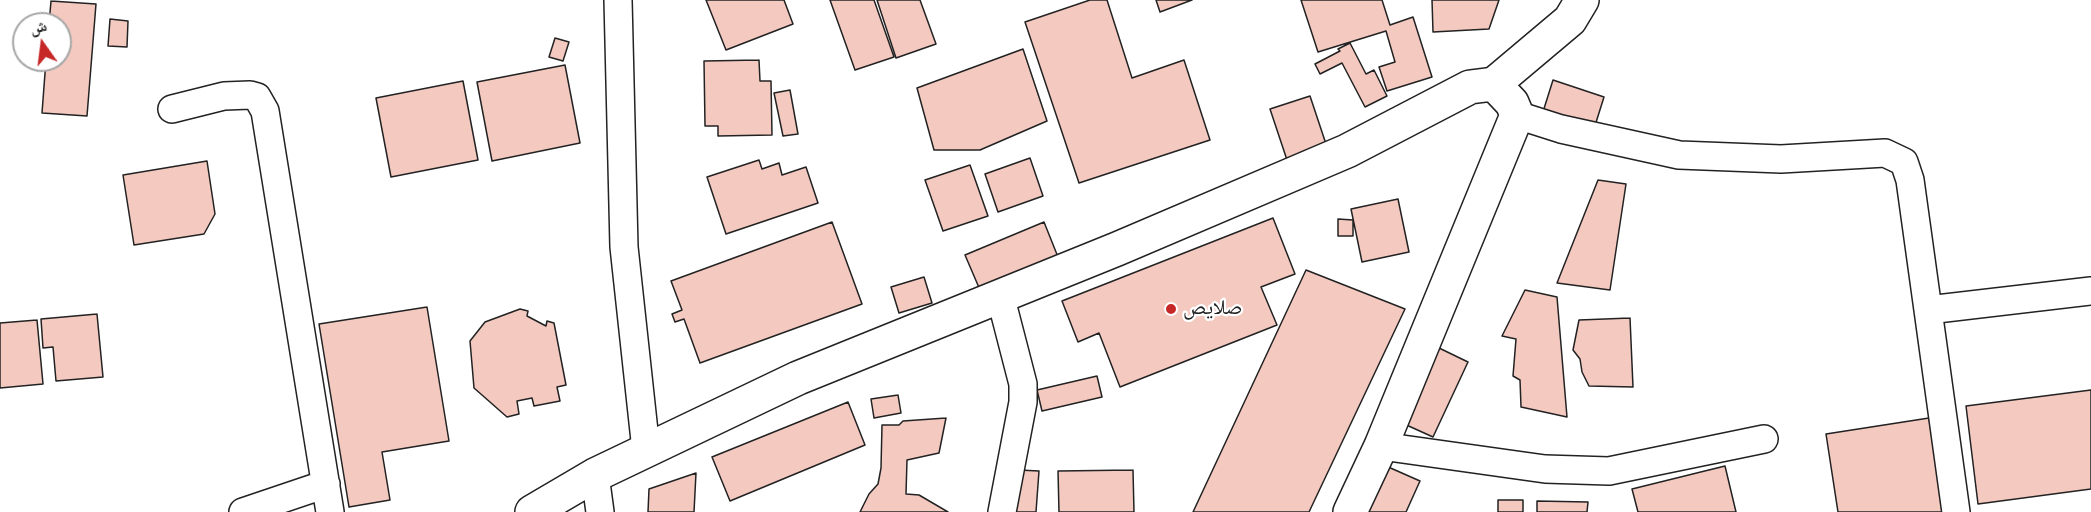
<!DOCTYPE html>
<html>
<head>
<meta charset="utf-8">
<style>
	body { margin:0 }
	#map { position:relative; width:2091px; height:512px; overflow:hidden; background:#fff; font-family:"Source Serif 4","Noto Naskh Arabic",serif }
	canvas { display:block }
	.north { position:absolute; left:12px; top:12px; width:60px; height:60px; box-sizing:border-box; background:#fff; border:2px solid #a7a7a7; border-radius:50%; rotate:346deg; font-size:16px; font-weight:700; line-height:24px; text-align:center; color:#222 }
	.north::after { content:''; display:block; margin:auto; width:21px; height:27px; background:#c62828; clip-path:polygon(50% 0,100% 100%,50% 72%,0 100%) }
</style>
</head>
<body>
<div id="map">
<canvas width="2091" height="512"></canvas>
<div class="north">ش</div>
</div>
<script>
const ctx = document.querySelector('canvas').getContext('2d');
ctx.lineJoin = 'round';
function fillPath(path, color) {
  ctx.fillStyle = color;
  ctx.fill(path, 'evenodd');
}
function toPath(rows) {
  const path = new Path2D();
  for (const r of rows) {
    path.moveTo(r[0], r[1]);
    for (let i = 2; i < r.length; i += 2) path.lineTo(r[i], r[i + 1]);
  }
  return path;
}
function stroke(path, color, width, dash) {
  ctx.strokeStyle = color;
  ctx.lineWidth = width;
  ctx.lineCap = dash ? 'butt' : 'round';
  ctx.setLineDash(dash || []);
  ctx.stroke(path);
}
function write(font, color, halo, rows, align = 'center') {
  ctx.font = font + ' "Source Serif 4","Noto Naskh Arabic",serif';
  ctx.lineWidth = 4.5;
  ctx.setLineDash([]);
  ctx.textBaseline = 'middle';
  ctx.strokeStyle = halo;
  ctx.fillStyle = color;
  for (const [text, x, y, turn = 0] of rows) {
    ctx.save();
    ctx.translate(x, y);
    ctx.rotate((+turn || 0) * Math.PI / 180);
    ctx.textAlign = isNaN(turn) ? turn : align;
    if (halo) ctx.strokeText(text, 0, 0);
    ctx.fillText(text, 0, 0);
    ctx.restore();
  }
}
const building = toPath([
	[706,0,784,0,793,24,726,50,706,0],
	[830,0,874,0,894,57,855,70,830,0],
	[877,0,920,0,936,44,896,58,877,0],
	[1090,0,1107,0,1132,78,1184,60,1210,140,1079,183,1025,22,1090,0],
	[1156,0,1192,0,1160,12,1156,0],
	[1301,0,1382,0,1390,25,1413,17,1432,77,1387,91,1379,67,1395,62,1386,31,1318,52,1301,0],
	[1432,0,1499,0,1489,29,1433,32,1432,0],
	[51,1,96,4,87,116,42,113,46,60,60,60,60,24,49,24,51,1],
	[110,19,128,21,127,47,108,46,110,19],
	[555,38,569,42,563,61,549,57,555,38],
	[1350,43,1366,74,1374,70,1387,96,1365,107,1342,63,1320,74,1315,64,1340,51,1338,49,1350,43],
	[1023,49,1047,121,980,150,934,150,917,88,1023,49],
	[759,60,760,81,771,81,772,135,718,136,718,126,705,126,704,61,759,60],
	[565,65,580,143,492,161,477,82,565,65],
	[1553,80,1604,97,1593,132,1542,115,1553,80],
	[463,81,478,160,391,177,376,98,463,81],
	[790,90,798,134,783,136,774,93,790,90],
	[1310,96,1327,147,1287,160,1270,109,1310,96],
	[1030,158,1043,196,998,212,985,174,1030,158],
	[759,160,762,169,779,163,782,175,806,167,818,203,726,234,707,177,759,160],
	[207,161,215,214,204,234,134,245,123,175,207,161],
	[970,165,988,216,943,231,925,180,970,165],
	[1598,180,1626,184,1610,290,1557,283,1598,180],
	[1398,199,1409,252,1362,262,1351,209,1398,199],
	[1273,218,1295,274,1261,287,1277,325,1120,387,1099,333,1078,342,1062,301,1273,218],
	[1338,219,1353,220,1353,236,1338,236,1338,219],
	[832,222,862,304,700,363,684,319,675,322,672,314,682,310,671,281,832,222],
	[1044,222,1058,257,980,290,965,255,1044,222],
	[1306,270,1405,309,1309,512,1193,512,1306,270],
	[924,277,932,303,899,313,891,287,924,277],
	[1525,290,1557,297,1567,417,1521,407,1520,380,1513,376,1516,339,1502,336,1525,290],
	[427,307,449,441,382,452,390,500,349,507,319,324,427,307],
	[520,309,528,311,527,316,546,326,547,321,554,323,566,385,557,387,560,401,534,406,532,398,517,401,519,414,507,417,474,388,470,341,485,322,520,309],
	[97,314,103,377,56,381,53,347,43,348,41,319,97,314],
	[1630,318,1633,387,1589,386,1582,372,1580,359,1573,350,1579,320,1630,318],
	[37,320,43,384,0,388,0,323,37,320],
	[1437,347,1468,362,1433,437,1402,423,1437,347],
	[1097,376,1102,397,1042,411,1037,390,1097,376],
	[2091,390,2091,489,1978,504,1966,406,2091,390],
	[898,395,901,413,874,418,871,399,898,395],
	[848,402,865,445,730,501,712,457,848,402],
	[946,418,939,453,907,460,906,494,919,495,948,512,860,512,869,494,878,484,881,468,882,425,899,425,903,421,946,418],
	[1929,418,1943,512,1838,512,1826,434,1929,418],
	[1386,466,1420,481,1406,512,1366,512,1386,466],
	[1725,466,1736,512,1638,512,1632,489,1725,466],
	[1019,470,1039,471,1036,512,1016,512,1019,470],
	[1133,470,1134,512,1059,512,1058,471,1133,470],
	[696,473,694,512,648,512,649,489,696,473],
	[1498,500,1523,500,1523,512,1498,512,1498,500],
	[1537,501,1588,502,1587,512,1537,512,1537,501]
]);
fillPath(building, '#f3c9c0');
stroke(building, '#222', 1.5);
const street = toPath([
	[618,0,624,247,646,450],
	[172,109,224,96,250,95,257,97,265,111,330,512],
	[1517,115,1561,129,1679,155,1781,159,1885,153,1904,162,1910,180,1956,512],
	[1000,295,1023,384,1023,402,1002,512],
	[1928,310,2091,291],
	[1381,446,1545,469,1609,471,1764,439],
	[595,475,600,512],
	[243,512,326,484]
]);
const secondary = toPath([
	[1494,84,1570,20,1582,0]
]);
const primary = toPath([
	[532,512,595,475,798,378,1117,249,1347,151,1470,87,1494,84,1512,103,1517,115,1381,446,1350,512]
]);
stroke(street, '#222', 30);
stroke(secondary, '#222', 36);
stroke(primary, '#222', 36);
stroke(street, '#fff', 27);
stroke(secondary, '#fff', 33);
stroke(primary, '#fff', 33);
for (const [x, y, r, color] of [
	[1171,309,6,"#c62828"]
]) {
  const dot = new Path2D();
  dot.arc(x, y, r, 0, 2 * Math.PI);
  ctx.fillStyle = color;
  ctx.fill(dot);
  stroke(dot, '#fff', 2);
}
write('21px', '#222', '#fff', [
	["صلايص",1183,309]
], 'left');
</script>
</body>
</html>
